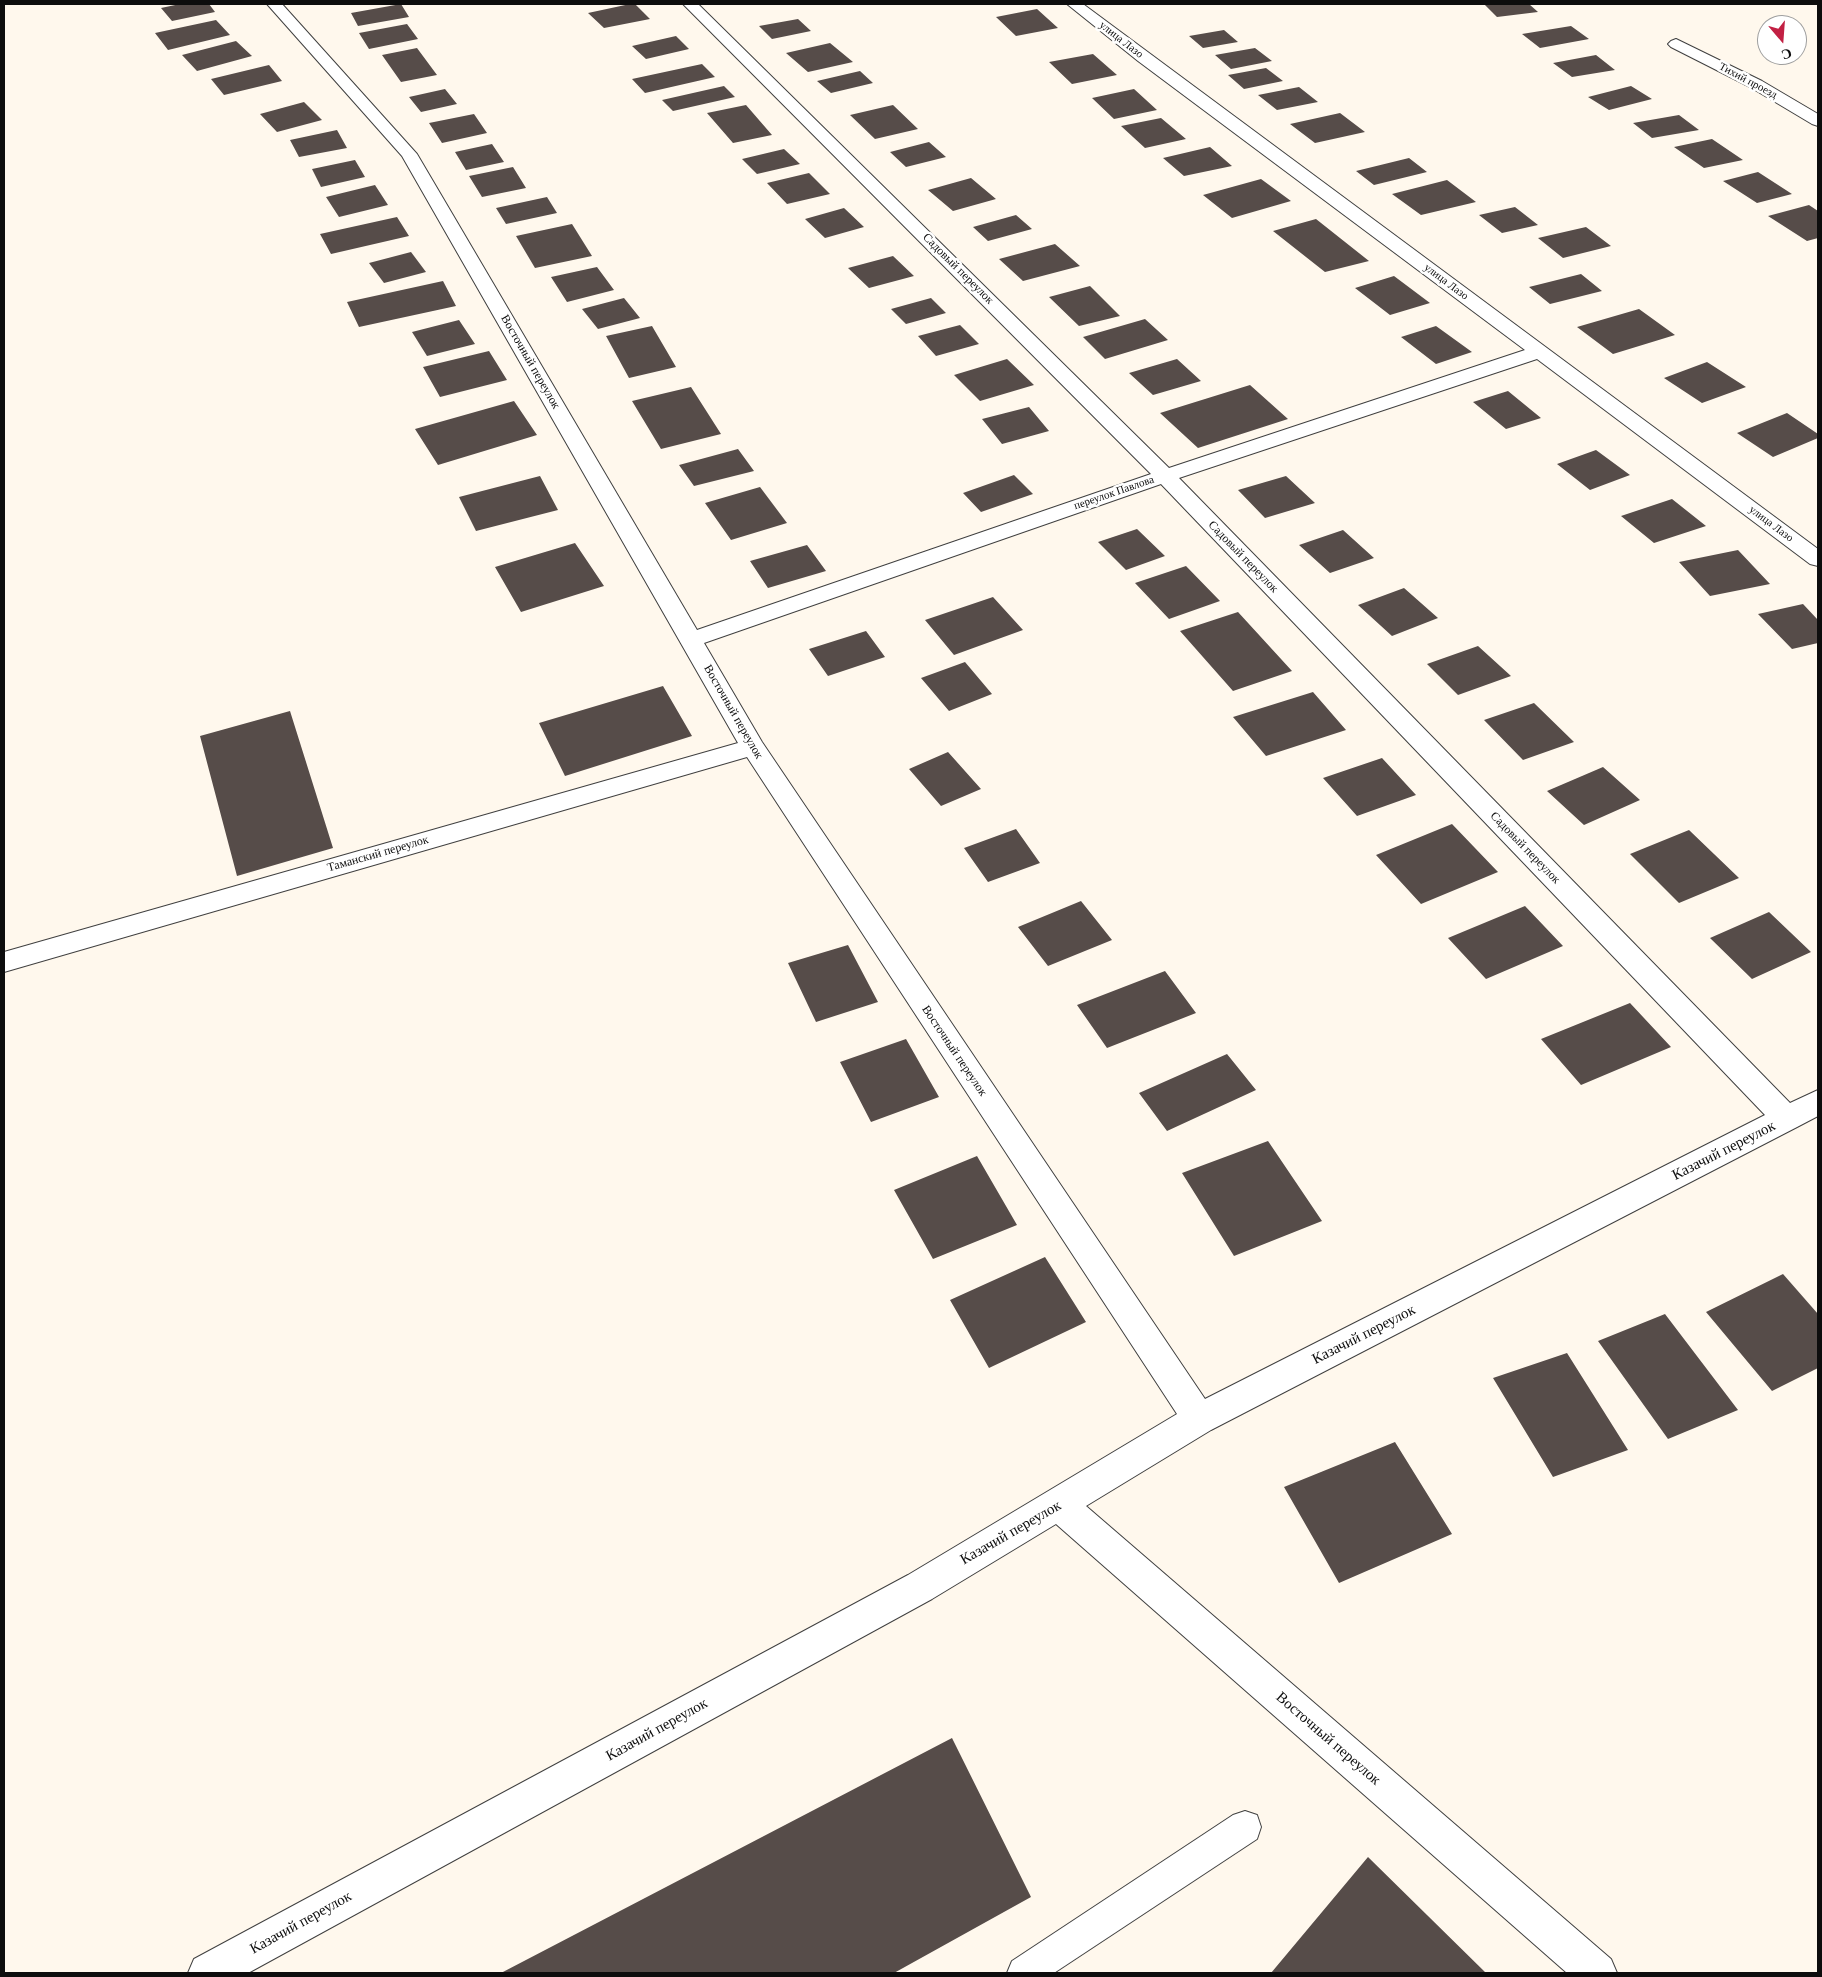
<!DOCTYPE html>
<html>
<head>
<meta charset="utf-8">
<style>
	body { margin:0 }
	#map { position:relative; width:1822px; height:1977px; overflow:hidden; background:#fff8ed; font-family:Georgia,serif }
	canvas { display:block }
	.frame { position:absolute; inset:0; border:5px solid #0d0d0d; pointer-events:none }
	.north { position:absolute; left:1757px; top:15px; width:50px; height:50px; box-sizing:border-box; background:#fff; border:1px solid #9e9e9e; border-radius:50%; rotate:162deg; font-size:14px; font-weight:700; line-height:20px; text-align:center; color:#0d0d0d }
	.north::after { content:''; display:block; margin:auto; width:18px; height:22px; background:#c22043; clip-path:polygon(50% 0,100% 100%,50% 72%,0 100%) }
</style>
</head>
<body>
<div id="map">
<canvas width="1822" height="1977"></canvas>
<div class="frame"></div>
<div class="north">С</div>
</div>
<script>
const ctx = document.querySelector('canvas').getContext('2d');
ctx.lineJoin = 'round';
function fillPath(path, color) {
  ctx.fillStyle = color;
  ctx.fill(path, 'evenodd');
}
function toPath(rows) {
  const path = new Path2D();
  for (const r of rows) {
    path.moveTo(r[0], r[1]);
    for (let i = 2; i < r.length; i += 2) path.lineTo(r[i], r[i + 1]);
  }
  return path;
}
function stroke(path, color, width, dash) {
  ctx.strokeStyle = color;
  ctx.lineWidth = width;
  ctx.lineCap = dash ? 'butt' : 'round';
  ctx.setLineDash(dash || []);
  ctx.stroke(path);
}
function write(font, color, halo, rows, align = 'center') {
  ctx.font = font + ' Georgia,serif';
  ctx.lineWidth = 5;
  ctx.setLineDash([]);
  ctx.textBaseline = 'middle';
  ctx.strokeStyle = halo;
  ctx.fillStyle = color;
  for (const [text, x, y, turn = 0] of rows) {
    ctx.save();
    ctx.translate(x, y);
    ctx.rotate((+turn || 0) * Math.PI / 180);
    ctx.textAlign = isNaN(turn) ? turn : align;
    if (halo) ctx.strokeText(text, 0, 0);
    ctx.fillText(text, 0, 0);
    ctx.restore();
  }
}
fillPath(toPath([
	[180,4,209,4,215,12,172,21,161,8],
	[401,4,409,17,358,26,351,13],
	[630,4,635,4,650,19,604,28,588,13],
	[1484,4,1529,4,1538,12,1497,17],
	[1037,9,1058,28,1016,36,996,17],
	[798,19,811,31,772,39,759,26],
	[216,20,230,35,168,50,155,33],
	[407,24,418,39,369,49,359,33],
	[1571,26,1589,39,1540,48,1522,34],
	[1224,30,1238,42,1203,48,1189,36],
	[676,36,689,49,646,59,632,46],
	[236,41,252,56,197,71,182,55],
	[830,43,853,62,808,72,786,53],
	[417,48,437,75,401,82,382,55],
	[1255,48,1272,61,1231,69,1215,55],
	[1093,54,1117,75,1072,84,1049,62],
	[1596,55,1615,70,1572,77,1553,63],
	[702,64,715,77,645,93,632,79],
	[269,65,282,81,224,95,211,79],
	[1266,68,1283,81,1244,89,1228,75],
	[860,71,873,83,831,93,817,81],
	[724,86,735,97,673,111,662,100],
	[1631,86,1652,99,1609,110,1588,97],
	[1299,87,1318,102,1277,110,1258,95],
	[445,89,457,104,421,112,409,97],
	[1134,89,1157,110,1114,119,1092,98],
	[304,102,322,120,277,132,260,114],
	[746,105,772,135,733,143,707,113],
	[893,105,918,129,875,139,850,115],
	[1340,113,1365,132,1315,143,1290,124],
	[474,114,487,133,442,143,429,123],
	[1679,115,1699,130,1652,138,1633,123],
	[1161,118,1186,139,1145,148,1121,126],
	[337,130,347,148,299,157,290,140],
	[1712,139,1743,160,1704,168,1674,147],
	[929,142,946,157,906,167,890,152],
	[492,144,504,162,466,170,455,152],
	[1210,147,1232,166,1184,176,1163,158],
	[784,149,800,164,757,174,742,159],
	[1409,158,1427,172,1374,185,1356,171],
	[355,160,365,177,321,187,312,169],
	[513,167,526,188,482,197,469,176],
	[1758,172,1792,194,1757,203,1723,181],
	[809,173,830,194,787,204,767,183],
	[971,178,996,199,953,211,928,190],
	[1261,179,1291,201,1232,218,1203,195],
	[1447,180,1476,202,1421,215,1392,194],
	[375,185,388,205,339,217,326,197],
	[547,197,557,213,506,224,496,208],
	[1809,205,1818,211,1818,238,1807,241,1768,216],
	[1515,207,1538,225,1502,233,1479,215],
	[844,208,864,227,825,238,805,219],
	[1016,215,1032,229,988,241,973,227],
	[397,217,409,236,331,254,320,234],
	[1316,219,1369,261,1325,272,1273,231],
	[572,224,592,256,535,268,516,236],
	[1586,227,1611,246,1563,258,1538,238],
	[1055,244,1080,266,1023,281,999,259],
	[411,252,426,272,384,283,369,263],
	[893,256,914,276,869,288,848,268],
	[597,267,614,290,567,302,551,277],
	[1581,274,1602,291,1550,304,1529,287],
	[1394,276,1430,303,1390,315,1355,288],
	[443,281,456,306,359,327,347,302],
	[1090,286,1120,316,1079,326,1049,297],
	[624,298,640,318,598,329,582,309],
	[931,298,946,313,906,324,891,309],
	[1639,309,1675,335,1613,354,1577,327],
	[1145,319,1168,340,1105,359,1083,337],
	[459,320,475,344,427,356,412,332],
	[960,325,979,344,936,356,918,336],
	[652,326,676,367,629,378,606,336],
	[1436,326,1472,352,1436,364,1401,337],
	[489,351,507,380,440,397,423,367],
	[1007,359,1034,385,980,401,954,375],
	[1177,359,1201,381,1153,395,1129,373],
	[1707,362,1746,387,1702,403,1664,378],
	[1250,385,1288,419,1198,448,1160,413],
	[691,387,721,434,661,449,632,401],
	[1508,391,1541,418,1506,429,1473,402],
	[514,401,537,435,438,465,415,429],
	[1029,407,1049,431,1002,444,982,419],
	[1787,413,1818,434,1818,438,1773,457,1737,433],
	[738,449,754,471,694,486,679,465],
	[1596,450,1630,475,1590,490,1557,464],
	[1014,475,1033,494,981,512,963,493],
	[540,476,558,510,476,531,459,497],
	[1286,476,1315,503,1265,518,1238,490],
	[760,487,787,523,731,540,705,503],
	[1672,499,1706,526,1654,543,1621,516],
	[1137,529,1165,556,1126,570,1098,542],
	[1343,530,1374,558,1330,573,1299,545],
	[575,543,604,586,521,612,495,567],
	[807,545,826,571,768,588,750,561],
	[1738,550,1770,584,1710,596,1679,562],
	[1186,566,1220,601,1169,619,1135,583],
	[1404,588,1438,618,1392,636,1358,605],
	[993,597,1023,630,954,655,925,620],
	[1803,604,1818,620,1818,643,1792,649,1758,614],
	[1238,612,1292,671,1233,691,1180,631],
	[866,631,885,657,828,676,809,649],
	[1478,646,1511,676,1458,695,1427,664],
	[965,662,992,694,949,711,921,678],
	[663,686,692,736,565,776,539,723],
	[1313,692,1346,730,1266,756,1233,717],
	[1534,703,1574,742,1523,760,1484,720],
	[290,711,333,848,237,876,200,736],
	[948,752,981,789,941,806,909,769],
	[1382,758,1416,795,1357,816,1323,778],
	[1603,767,1640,800,1584,825,1547,791],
	[1452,824,1498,872,1421,904,1376,855],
	[1016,829,1040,863,988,882,964,848],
	[1689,830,1739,878,1679,903,1630,854],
	[1081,901,1112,940,1048,966,1018,927],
	[1525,906,1563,946,1486,979,1448,938],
	[1769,912,1811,952,1752,979,1710,938],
	[848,945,878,1002,816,1022,788,963],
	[1165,971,1196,1013,1107,1048,1077,1005],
	[1630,1003,1671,1047,1581,1085,1541,1039],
	[906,1039,939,1097,871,1122,840,1062],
	[1227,1054,1256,1090,1167,1131,1139,1093],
	[1268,1141,1322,1221,1234,1256,1182,1173],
	[977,1156,1017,1225,933,1259,894,1190],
	[1045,1257,1086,1322,989,1368,950,1300],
	[1783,1274,1818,1314,1818,1368,1772,1391,1706,1312],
	[1665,1314,1738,1410,1668,1439,1598,1341],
	[1567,1353,1628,1450,1553,1477,1493,1378],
	[1395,1442,1452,1534,1339,1583,1284,1487],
	[952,1738,1031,1897,894,1973,501,1973],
	[1368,1857,1486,1973,1271,1973]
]), '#564c49');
const lane = toPath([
	[1245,1811,1257,1815,1261,1827,1257,1839,1054,1973,1007,1973,1012,1961,1233,1815,1245,1811]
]);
const street = toPath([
	[267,4,282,4,417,154,697,630,1151,474,683,4,698,4,1169,468,1525,350,1138,61,1067,4,1083,4,1818,549,1818,566,1810,564,1537,359,1179,478,1790,1103,1818,1090,1818,1116,1797,1127,1211,1430,1086,1506,1611,1959,1617,1973,1567,1973,1056,1524,932,1599,248,1973,188,1973,194,1959,908,1575,1177,1414,747,757,4,972,4,952,738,743,402,156,267,4],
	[1161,484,1765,1115,1205,1399,762,742,704,643,1161,484],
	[1676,39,1762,81,1818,114,1818,126,1812,124,1750,87,1671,47,1668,44,1671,41,1676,39]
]);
stroke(lane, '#404040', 2);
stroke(street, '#404040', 2);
fillPath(lane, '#fff');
fillPath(street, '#fff');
write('11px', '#0d0d0d', '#fff', [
	["улица Лазо",1121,40,38],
	["Тихий проезд",1748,81,28],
	["улица Лазо",1446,282,37],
	["переулок Павлова",1114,493,-19],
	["улица Лазо",1771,524,37]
]);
write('12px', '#0d0d0d', '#fff', [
	["Садовый переулок",958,269,45],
	["Восточный переулок",530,362,60],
	["Садовый переулок",1243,557,46],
	["Восточный переулок",733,712,60],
	["Садовый переулок",1525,848,46],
	["Таманский переулок",378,854,-16],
	["Восточный переулок",954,1051,56]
]);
write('15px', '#0d0d0d', '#fff', [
	["Казачий переулок",1724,1151,-27],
	["Казачий переулок",1364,1335,-27],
	["Казачий переулок",1011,1533,-30],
	["Казачий переулок",657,1730,-29],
	["Восточный переулок",1328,1739,41],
	["Казачий переулок",301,1923,-29]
]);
</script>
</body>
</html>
